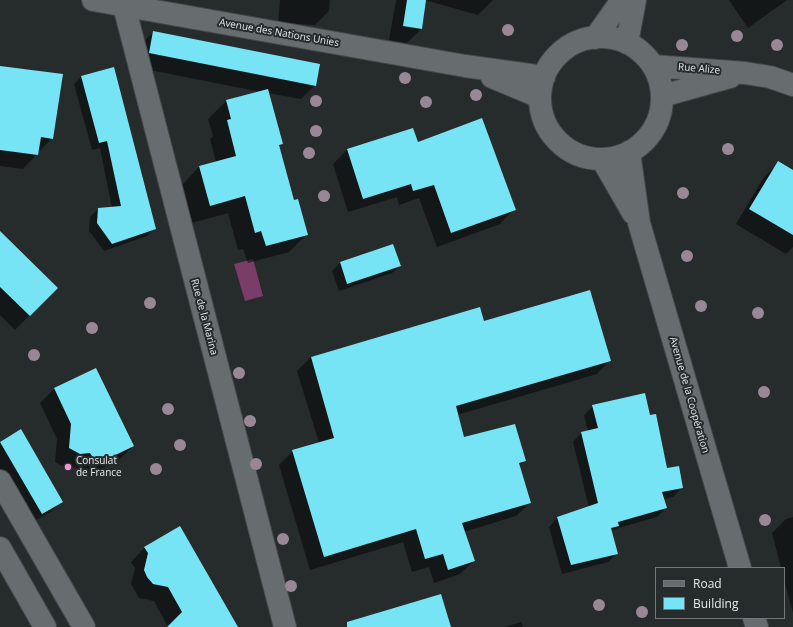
<!DOCTYPE html>
<html>
<head>
<meta charset="utf-8">
<style>
	body { margin:0 }
	#map { position:relative; width:793px; height:627px; overflow:hidden; background:#262b2c; font-family:"Open Sans",sans-serif }
	canvas { display:block }
	.legend { position:absolute; left:655px; top:567px; width:130px; height:52px; box-sizing:border-box; background:#262b2c; border:1px solid #737778; margin:0; padding:5px 7px; list-style:none; font-size:12px; color:#e6eaea }
	.legend li { display:flex; align-items:center; gap:8px; height:20px }
	.legend b { width:20px; border:1px solid #737778 }
</style>
</head>
<body>
<div id="map">
<canvas width="793" height="627"></canvas>
<ul class="legend">
<li><b style="height:5px;background:#676d6e"></b>Road</li>
<li><b style="height:11px;background:#76e4f5"></b>Building</li>
</ul>
</div>
<script>
const ctx = document.querySelector('canvas').getContext('2d');
ctx.lineJoin = 'round';
function fillPath(path, color) {
  ctx.fillStyle = color;
  ctx.fill(path, 'evenodd');
}
function toPath(rows) {
  const path = new Path2D();
  for (const r of rows) {
    if (r.length === 3) {
      path.moveTo(r[0] + r[2], r[1]);
      path.arc(r[0], r[1], r[2], 0, 2 * Math.PI);
      continue;
    }
    path.moveTo(r[0], r[1]);
    for (let i = 2; i < r.length; i += 2) path.lineTo(r[i], r[i + 1]);
  }
  return path;
}
function stroke(path, color, width, dash) {
  ctx.strokeStyle = color;
  ctx.lineWidth = width;
  ctx.lineCap = dash ? 'butt' : 'round';
  ctx.setLineDash(dash || []);
  ctx.stroke(path);
}
function write(font, color, halo, rows, align = 'center') {
  ctx.font = font + ' "Open Sans",sans-serif';
  ctx.lineWidth = 4;
  ctx.setLineDash([]);
  ctx.textBaseline = 'middle';
  ctx.strokeStyle = halo;
  ctx.fillStyle = color;
  for (const [text, x, y, turn = 0] of rows) {
    ctx.save();
    ctx.translate(x, y);
    ctx.rotate((+turn || 0) * Math.PI / 180);
    ctx.textAlign = isNaN(turn) ? turn : align;
    if (halo) ctx.strokeText(text, 0, 0);
    ctx.fillText(text, 0, 0);
    ctx.restore();
  }
}
fillPath(toPath([
	[253,259,263,296,245,301,234,264]
]), '#7a3d69');
fillPath(toPath([
	[280,0,330,0,329,11,315,25,278,23],
	[396,0,493,0,478,15,425,0,421,29,407,43,389,40],
	[729,0,787,0,748,28],
	[153,32,315,85,301,99,268,93,282,143,279,147,293,201,307,234,289,252,248,263,243,249,238,250,228,213,192,223,182,185,199,167,216,162,210,139,213,136,208,119,226,101,261,92,135,67,139,47],
	[0,67,52,138,23,169,0,166],
	[81,77,155,228,147,236,104,251,89,231,90,217,98,209,112,208,100,148,92,150,74,84],
	[413,129,417,143,514,209,500,224,437,247,419,198,399,205,397,197,348,212,333,164,347,150],
	[778,163,793,171,793,247,786,254,736,224,764,177],
	[0,233,57,288,15,330,0,315],
	[393,245,400,266,392,273,339,291,332,271,340,263],
	[480,308,484,322,610,360,597,374,457,415,463,438,525,460,519,466,530,503,516,516,464,532,474,561,460,574,434,583,429,567,412,572,403,542,310,570,279,465,293,451,319,443,297,371,311,357],
	[96,369,133,446,119,460,82,478,76,467,65,468,55,462,57,439,40,403,54,389],
	[593,406,666,469,682,488,673,497,663,499,666,508,657,517,615,529,611,532,617,553,608,562,562,574,549,527,557,518,589,508,573,442,581,433,588,431,584,415],
	[20,430,61,501,52,511,31,523,0,469,0,442],
	[793,517,793,613,784,579,784,568,781,568,772,533,786,519],
	[145,547,234,627,168,627,154,601,139,598,131,584,135,568,131,562],
	[521,622,523,627,505,627]
]), '#0007');
fillPath(toPath([
	[407,0,426,0,422,29,403,26],
	[153,31,320,64,316,86,149,53],
	[0,66,63,74,53,139,41,137,38,155,0,150],
	[114,67,156,229,112,244,97,223,98,208,121,206,107,141,99,143,81,76],
	[268,89,283,144,279,145,294,200,298,199,308,235,266,246,261,231,255,233,245,196,210,206,199,166,236,156,227,120,231,119,226,100],
	[482,118,516,210,451,233,434,185,413,191,411,184,363,199,347,149,413,128,418,142],
	[778,161,793,170,793,235,749,209],
	[0,231,58,288,30,316,0,287],
	[393,244,401,266,347,284,340,262],
	[590,290,611,361,456,406,464,437,515,424,526,461,519,463,531,503,462,523,475,561,448,570,443,554,425,559,416,529,324,557,292,450,334,438,311,357,480,307,484,321],
	[96,368,134,446,97,464,90,453,80,454,69,448,71,424,54,388],
	[645,393,650,415,656,414,667,468,679,466,683,488,662,492,667,508,618,522,619,526,611,528,618,554,571,565,557,517,598,503,581,432,598,428,592,405],
	[21,429,63,502,42,514,0,442],
	[180,526,238,627,167,627,182,612,168,587,153,584,147,577,144,570,148,553,144,547],
	[441,594,451,627,347,627,347,622]
]), '#76e4f5');
const minor = toPath([
	[93,0,465,66,544,77],
	[124,6,285,627],
	[601,98,61],
	[595,38,622,0],
	[627,43,635,0],
	[653,66,745,73,770,77,793,85],
	[492,77,540,97],
	[662,96,730,77],
	[629,152,639,223,740,568],
	[602,159,633,213],
	[0,481,84,627],
	[0,548,45,627],
	[754,618,757,627]
]);
stroke(minor, '#434748', 24);
stroke(minor, '#676d6e', 22);
ctx.fillStyle = '#9a8796';
for (const [x, y] of [
	[508,30],
	[737,36],
	[682,45],
	[777,45],
	[405,78],
	[476,95],
	[316,101],
	[426,102],
	[316,131],
	[728,149],
	[309,153],
	[683,193],
	[324,196],
	[687,256],
	[150,303],
	[701,306],
	[758,313],
	[92,328],
	[34,355],
	[239,373],
	[764,392],
	[168,409],
	[250,421],
	[180,445],
	[256,464],
	[156,469],
	[765,520],
	[283,539],
	[291,586],
	[599,605],
	[642,612]
]) {
  ctx.beginPath();
  ctx.arc(x, y, 6, 0, 2 * Math.PI);
  ctx.fill();
}
for (const [x, y, r, color] of [
	[68,467,4,"#f291d6"]
]) {
  const dot = new Path2D();
  dot.arc(x, y, r, 0, 2 * Math.PI);
  ctx.fillStyle = color;
  ctx.fill(dot);
  stroke(dot, '#262b2c', 1.5);
}
write('10px', '#e6eaea', '#262b2c', [
	["Avenue des Nations Unies",279,33,10],
	["Rue Alize",699,69,5],
	["Rue de la Marina",204,317,75],
	["Avenue de la Coopération",689,395,74]
]);
write('10px', '#e6eaea', '#262b2c', [
	["Consulat",76,461],
	["de France",76,473]
], 'left');
</script>
</body>
</html>
